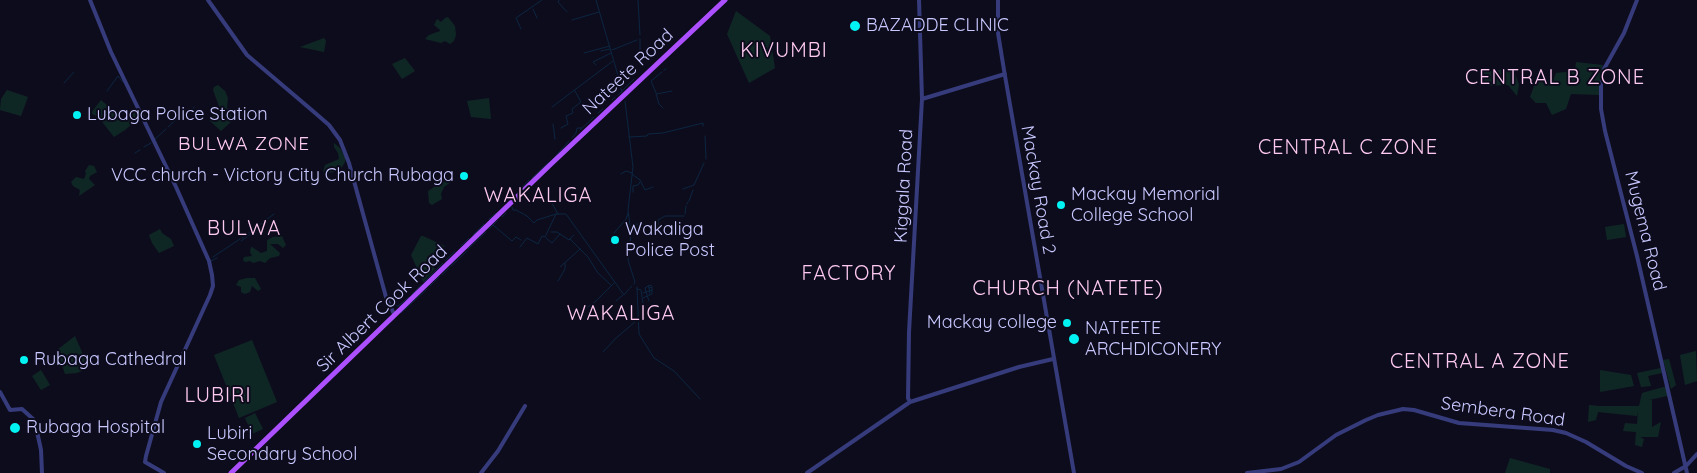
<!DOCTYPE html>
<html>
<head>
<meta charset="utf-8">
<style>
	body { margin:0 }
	canvas { display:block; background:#0d0c1d }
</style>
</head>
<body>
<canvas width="1697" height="473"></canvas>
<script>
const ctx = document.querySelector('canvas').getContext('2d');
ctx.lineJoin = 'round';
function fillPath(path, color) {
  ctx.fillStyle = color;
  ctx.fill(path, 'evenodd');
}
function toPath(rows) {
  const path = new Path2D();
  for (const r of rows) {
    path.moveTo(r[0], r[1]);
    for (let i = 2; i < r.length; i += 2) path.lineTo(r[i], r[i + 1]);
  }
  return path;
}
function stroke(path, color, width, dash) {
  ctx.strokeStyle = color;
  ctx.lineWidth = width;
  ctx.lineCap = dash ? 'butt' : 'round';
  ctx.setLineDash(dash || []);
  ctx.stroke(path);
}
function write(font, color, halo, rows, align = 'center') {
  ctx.font = font + ' Quicksand,sans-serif';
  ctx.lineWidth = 4;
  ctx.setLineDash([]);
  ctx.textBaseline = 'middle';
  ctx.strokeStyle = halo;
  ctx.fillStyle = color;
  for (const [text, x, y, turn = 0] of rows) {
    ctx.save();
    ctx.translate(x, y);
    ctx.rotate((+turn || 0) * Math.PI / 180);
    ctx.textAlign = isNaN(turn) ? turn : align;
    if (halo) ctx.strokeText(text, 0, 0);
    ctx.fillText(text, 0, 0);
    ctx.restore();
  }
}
fillPath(toPath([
	[736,11,770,36,775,68,749,83,727,34],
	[448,17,455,26,456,35,454,41,450,44,445,41,441,43,425,39,429,35,440,31,440,30,434,25,437,19,441,22,445,18],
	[324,38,326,41,324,52,300,47],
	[405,58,415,71,402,79,392,64],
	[1576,62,1603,65,1600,80,1599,95,1571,94,1566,109,1552,115,1546,103,1536,103,1530,97,1537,78,1553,81,1556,73,1575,71],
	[1479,70,1514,70,1519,85,1517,96,1508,85,1480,86],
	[218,85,225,91,228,98,227,107,233,120,221,131,209,120,220,109,213,90,214,87],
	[7,90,28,97,21,116,0,110,1,99],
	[489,98,491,119,471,117,467,101],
	[101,100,114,111,116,117,119,119,127,122,135,111,139,118,125,130,114,137,99,118,91,113],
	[334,143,340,148,345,157,345,162,342,167,335,172,326,173,323,172,325,165,339,159,338,153,334,147],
	[89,165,94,166,97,172,90,176,89,179,95,185,79,196,80,190,73,186,71,182,76,177,84,179,86,174,85,171],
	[446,178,450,178,451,182,444,187,441,194,442,199,432,205,429,203,428,191,437,185,440,185],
	[1624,224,1626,237,1607,240,1605,227],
	[160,229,162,233,171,239,174,246,159,253,152,243,149,235],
	[282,236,286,245,283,248,278,244,270,244,280,253,279,256,270,258,265,263,260,261,253,263,250,261,245,262,243,260,244,257,252,256,250,252,251,247,252,247,261,253,267,251,267,240,273,237],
	[421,236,423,236,445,246,427,262,435,269,423,282,411,255],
	[247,278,255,278,261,289,258,291,252,286,250,292,245,294,241,292,241,287,236,285,239,280],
	[75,336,89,368,77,373,65,374,57,350],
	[252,340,277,402,239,418,214,355],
	[1696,351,1697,381,1685,385,1680,355],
	[1669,359,1676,385,1671,389,1663,360],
	[1661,368,1662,373,1648,376,1651,386,1641,387,1637,373],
	[41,370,50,385,41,390,32,376],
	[1600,370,1631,375,1634,386,1600,392],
	[1667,386,1667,396,1649,400,1652,400,1652,427,1661,422,1658,437,1640,437,1644,439,1642,447,1635,445,1636,432,1623,431,1625,423,1637,424,1638,411,1637,416,1598,412,1596,420,1588,422,1589,405,1599,406,1639,406,1642,393],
	[255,413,263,429,252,434,245,418],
	[1510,458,1550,469,1550,473,1505,473]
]), '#0f2724');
stroke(toPath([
	[559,0,558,2,567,12],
	[596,0,619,79,622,93],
	[638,0,640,35],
	[533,9,537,18],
	[572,20,599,12],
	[521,29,516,18,542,0],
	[640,39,640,54],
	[612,50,637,40],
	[601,51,610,49],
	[584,53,610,46],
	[640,60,640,57],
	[596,65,593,62,611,53],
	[664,70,666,69],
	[64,83,74,72],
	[107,91,118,76,123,82],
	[656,93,651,81,662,72],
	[618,95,634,79],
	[612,100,615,97],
	[625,101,633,167,628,210,631,234,628,260,635,282,634,284],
	[552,107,613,61],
	[663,108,659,104,656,94,672,91],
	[192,110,194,107],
	[598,113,603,109],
	[553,124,555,139],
	[168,127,180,116,190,111],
	[561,128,568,124,566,116,573,113,572,109,581,102,575,91],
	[580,130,594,117],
	[705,136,706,159],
	[629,137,647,136,648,134,663,133,703,123,703,126],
	[572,138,576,133,577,128,582,128],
	[154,140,166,129],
	[144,147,151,143],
	[135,153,140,150],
	[553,159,569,141],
	[621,174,626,171,632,173],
	[632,174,640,180,645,190,653,187],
	[532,178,548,163],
	[683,189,694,185,704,163],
	[633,192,633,186,638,185,640,182],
	[517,193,529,180],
	[546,193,558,214],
	[689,201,693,190],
	[687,204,688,202],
	[512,207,513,210,516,210,527,216,534,223,537,220,556,214,566,214,624,295,629,289],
	[685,214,686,206],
	[502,217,506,213],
	[489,219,496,213],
	[632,224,679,226],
	[493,225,512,241,516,237,521,240],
	[658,225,658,220,665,216,684,216],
	[489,229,497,221],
	[551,232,557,232,569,240,574,235],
	[614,233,626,219,628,213],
	[473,235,484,224],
	[242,238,274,214],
	[546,238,552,243,560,234],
	[570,239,588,257,598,273,611,285],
	[241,241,255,231],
	[461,246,469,238],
	[520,247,527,238,538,244,542,236,545,237,556,214],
	[468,249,486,232],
	[213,257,240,239],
	[211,261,217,258],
	[445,261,455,251],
	[451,266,467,251],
	[560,267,580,249],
	[442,275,449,268],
	[558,281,565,269,565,263],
	[424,282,443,263],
	[430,286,439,277],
	[648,286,645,288,646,292,652,290,652,293],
	[637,287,639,334,654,358,674,371,700,399],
	[630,288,632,286],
	[649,288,648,286,651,285,652,286],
	[637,289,641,290,643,304],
	[643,293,646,292,649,301],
	[412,294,421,285],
	[650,294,649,288,652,287,652,290],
	[643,298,652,294],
	[616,301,623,295],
	[393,305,398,306,409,297],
	[401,313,427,289],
	[573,317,595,302,614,283],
	[384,328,395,318],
	[603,352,615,339,636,321]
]), '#0c2641', 1);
stroke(toPath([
	[90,0,111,52,176,187,209,261,212,275,213,286,210,295,161,402,146,456,145,462,164,473],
	[208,0,247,55,314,112,329,125,340,140,349,163,386,297,394,314],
	[998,0,998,33,1004,70,1074,473],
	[1637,0,1624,33,1604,69,1601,85,1601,109,1605,131,1637,256,1687,473],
	[922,99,1005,74],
	[0,392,10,410,22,409,33,419,36,427,41,450,42,473],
	[910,402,908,398,909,332,922,99,919,0],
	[481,473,498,451,525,406],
	[807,473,910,402,1019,367,1053,359],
	[1247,473,1281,469,1299,462,1336,435,1366,420,1378,415,1403,409,1414,410,1459,423,1553,430,1566,433,1586,442,1626,466,1642,473],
	[1674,473,1686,466,1697,454]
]), '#363b7c', 4);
stroke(toPath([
	[231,473,551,164,725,0]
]), '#ab4fff', 5);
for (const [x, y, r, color] of [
	[855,26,6,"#00f2f2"],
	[77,115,5,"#00f2f2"],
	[464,176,5,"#00f2f2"],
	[1061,205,5,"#00f2f2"],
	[615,240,5,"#00f2f2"],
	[1067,323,5,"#00f2f2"],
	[1074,339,6,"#00f2f2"],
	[24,360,5,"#00f2f2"],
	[15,428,6,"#00f2f2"],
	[197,444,5,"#00f2f2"]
]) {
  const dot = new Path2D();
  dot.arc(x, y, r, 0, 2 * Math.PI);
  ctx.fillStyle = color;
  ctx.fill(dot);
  stroke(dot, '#0d0c1d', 2);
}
write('18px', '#c9c8ff', '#0d0c1d', [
	["BAZADDE CLINIC",866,26],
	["Lubaga Police Station",87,115],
	["VCC church - Victory City Church Rubaga",454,176,"right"],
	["Mackay Memorial",1071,195],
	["College School",1071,216],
	["Wakaliga",625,230],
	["Police Post",625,251],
	["Mackay college",1057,323,"right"],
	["NATEETE",1085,329],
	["ARCHDICONERY",1085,350],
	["Rubaga Cathedral",34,360],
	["Rubaga Hospital",26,428],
	["Lubiri",207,434],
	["Secondary School",207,455]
], 'left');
write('18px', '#c9c8ff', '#0d0c1d', [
	["Nateete Road",628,72,-43],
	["Kiggala Road",904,186,-87],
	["Mackay Road 2",1038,190,80],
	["Mugema Road",1645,231,76],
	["Sir Albert Cook Road",382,309,-44],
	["Sembera Road",1503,412,8]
]);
ctx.letterSpacing = '1px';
write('19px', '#ffcaf1', '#0d0c1d', [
	["BULWA ZONE",244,144]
]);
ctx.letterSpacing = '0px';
ctx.letterSpacing = '1px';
write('20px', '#ffcaf1', '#0d0c1d', [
	["KIVUMBI",784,51],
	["CENTRAL B ZONE",1555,78],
	["CENTRAL C ZONE",1348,148],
	["WAKALIGA",538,196],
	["BULWA",244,229],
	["FACTORY",849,274],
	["CHURCH (NATETE)",1068,289],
	["WAKALIGA",621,314],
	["CENTRAL A ZONE",1480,362],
	["LUBIRI",218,396]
]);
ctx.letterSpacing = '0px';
</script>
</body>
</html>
